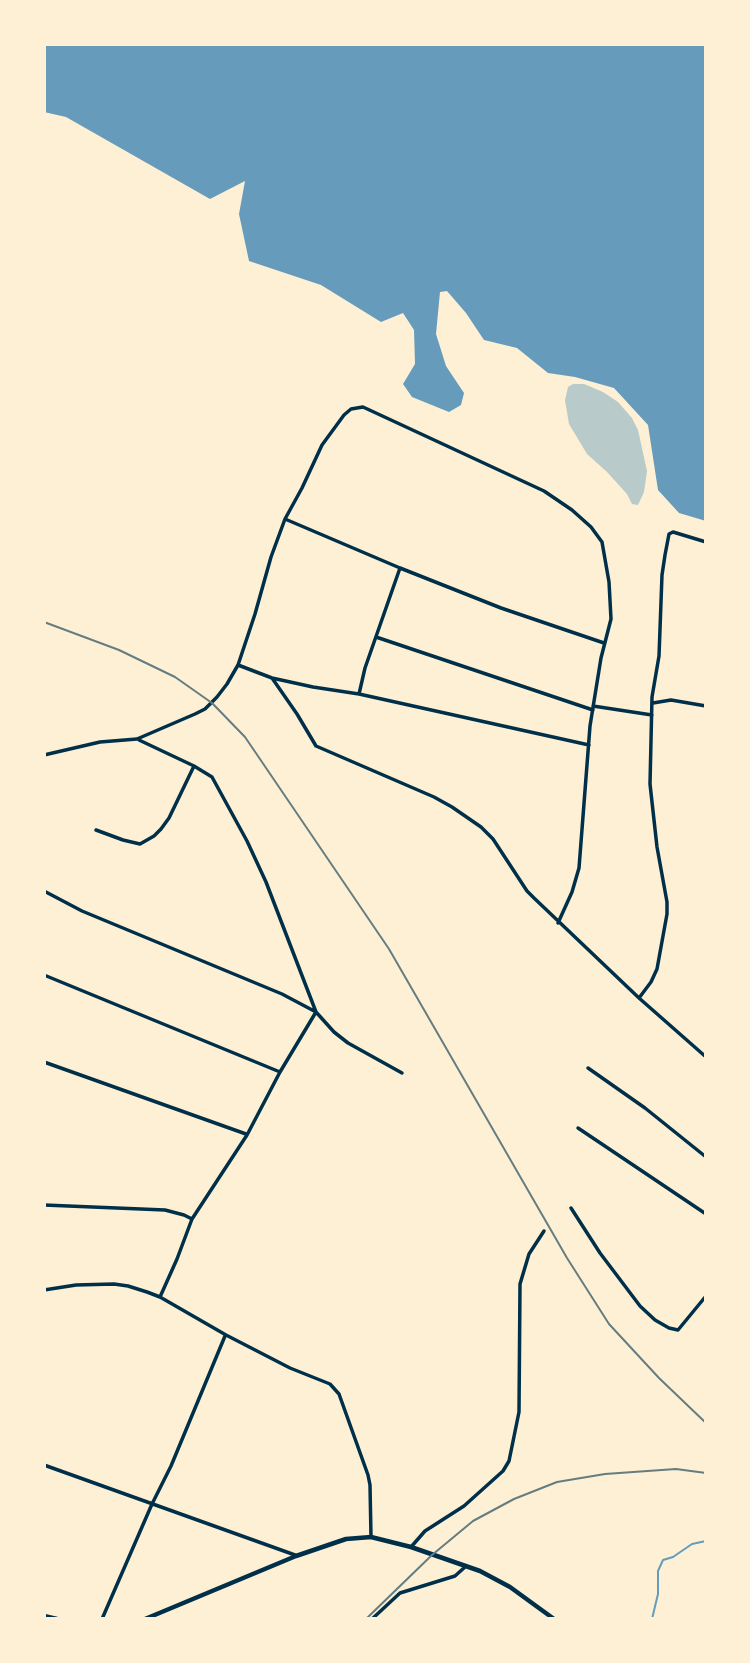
<!DOCTYPE html>
<html>
<head>
<meta charset="utf-8">
<style>
	body { margin:0 }
	#map { position:relative; width:750px; height:1663px; overflow:hidden; background:#fdf0d5; font-family:Commissioner,sans-serif }
	canvas { display:block }
	.frame { position:absolute; inset:0; border:46px solid #fdf0d5; pointer-events:none }
</style>
</head>
<body>
<div id="map">
<canvas width="750" height="1663"></canvas>
<div class="frame"></div>
</div>
<script>
const ctx = document.querySelector('canvas').getContext('2d');
ctx.lineJoin = 'round';
function fillPath(path, color) {
  ctx.fillStyle = color;
  ctx.fill(path, 'evenodd');
}
function toPath(rows) {
  const path = new Path2D();
  for (const r of rows) {
    path.moveTo(r[0], r[1]);
    for (let i = 2; i < r.length; i += 2) path.lineTo(r[i], r[i + 1]);
  }
  return path;
}
function stroke(path, color, width, dash) {
  ctx.strokeStyle = color;
  ctx.lineWidth = width;
  ctx.lineCap = dash ? 'butt' : 'round';
  ctx.setLineDash(dash || []);
  ctx.stroke(path);
}
fillPath(toPath([
	[573,384,584,384,603,392,618,402,632,418,638,430,647,471,644,492,638,505,632,504,627,494,607,472,587,454,569,424,565,400,568,387]
]), '#b9caca');
fillPath(toPath([
	[44,44,706,44,706,521,679,513,658,490,648,425,614,388,575,377,548,373,517,348,484,340,466,313,447,291,440,292,436,334,446,366,464,393,461,405,449,412,412,397,403,384,415,364,414,330,403,313,381,322,321,285,249,261,239,214,245,181,210,199,66,117,44,112]
]), '#669bbc');
stroke(toPath([
	[652,1619,658,1594,658,1571,663,1560,673,1557,692,1544,706,1541]
]), '#669bbc', 2);
stroke(toPath([
	[285,519,400,568,501,608,604,643],
	[376,637,593,710],
	[238,665,272,678,313,687,359,694,589,745],
	[272,678,297,714,316,746,434,797,452,807,481,827,493,839,527,891,534,898,639,998,706,1057],
	[359,694,365,668,400,568],
	[653,703,671,700,706,706],
	[593,706,652,715],
	[139,740,194,766,212,777,247,841,266,882,316,1012,334,1032,348,1043,402,1073],
	[44,755,100,742,137,739,195,714,205,709,217,697,227,684,238,665,255,614,271,557,285,519,302,488,322,445,344,415,351,409,363,407,544,491,572,510,591,527,602,542,609,582,611,619,601,658,590,726,579,868,572,892,558,923],
	[96,830,123,840,140,844,154,836,161,829,169,818,194,766],
	[44,891,82,911,282,994,316,1012,280,1072,247,1135,192,1219,177,1259,160,1297],
	[44,975,280,1072],
	[639,998,651,982,657,969,667,914,667,902,657,847,650,784,652,697,659,656,662,575,665,555,669,534,673,532,706,542],
	[44,1062,246,1134],
	[588,1068,645,1108,706,1157],
	[578,1128,706,1214],
	[44,1205,165,1210,184,1215,192,1219],
	[571,1208,600,1253,640,1306,655,1320,669,1328,678,1330,706,1296],
	[44,1290,76,1285,114,1284,128,1286,147,1292,160,1297,226,1335,290,1368,330,1384,339,1394,368,1475,370,1485,371,1537],
	[44,1465,295,1555],
	[411,1547,425,1531,464,1506,503,1471,509,1461,519,1412,520,1284,529,1254,544,1231],
	[102,1619,152,1504,171,1466,225,1336],
	[372,1619,400,1593,455,1576,465,1567]
]), '#003049', 3.5);
stroke(toPath([
	[44,1616,57,1619],
	[145,1619,296,1556,346,1539,371,1537,411,1547,480,1571,510,1587,554,1619]
]), '#003049', 4.5);
stroke(toPath([
	[44,622,119,650,175,677,212,703,245,737,389,949,567,1258,609,1324,659,1378,706,1423],
	[366,1619,432,1555,473,1521,514,1499,557,1482,605,1474,676,1469,706,1473]
]), '#657d81', 2);
</script>
</body>
</html>
